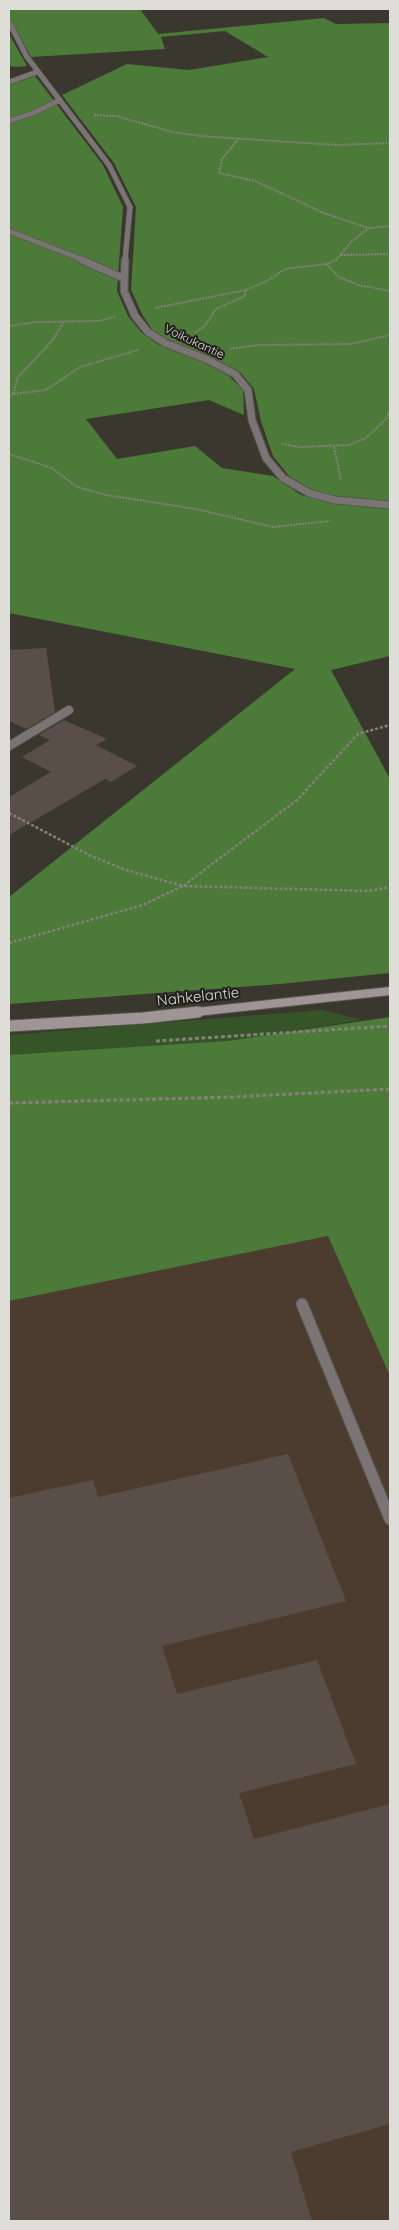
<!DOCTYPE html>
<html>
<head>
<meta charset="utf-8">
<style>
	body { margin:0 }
	#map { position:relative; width:399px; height:2230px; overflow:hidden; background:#3a382e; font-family:Quicksand,sans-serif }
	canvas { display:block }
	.frame { position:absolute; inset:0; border:10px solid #dfddd7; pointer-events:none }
</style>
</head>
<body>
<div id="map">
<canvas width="399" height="2230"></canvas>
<div class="frame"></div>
</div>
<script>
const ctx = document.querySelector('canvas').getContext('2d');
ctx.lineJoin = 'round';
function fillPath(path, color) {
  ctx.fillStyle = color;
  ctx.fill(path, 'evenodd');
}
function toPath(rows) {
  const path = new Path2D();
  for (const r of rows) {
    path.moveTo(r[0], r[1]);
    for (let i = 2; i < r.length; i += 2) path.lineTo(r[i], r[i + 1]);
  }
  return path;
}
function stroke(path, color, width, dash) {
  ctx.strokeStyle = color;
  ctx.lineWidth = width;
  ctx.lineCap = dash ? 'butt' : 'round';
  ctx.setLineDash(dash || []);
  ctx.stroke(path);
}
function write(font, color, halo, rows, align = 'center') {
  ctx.font = font + ' Quicksand,sans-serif';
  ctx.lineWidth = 4;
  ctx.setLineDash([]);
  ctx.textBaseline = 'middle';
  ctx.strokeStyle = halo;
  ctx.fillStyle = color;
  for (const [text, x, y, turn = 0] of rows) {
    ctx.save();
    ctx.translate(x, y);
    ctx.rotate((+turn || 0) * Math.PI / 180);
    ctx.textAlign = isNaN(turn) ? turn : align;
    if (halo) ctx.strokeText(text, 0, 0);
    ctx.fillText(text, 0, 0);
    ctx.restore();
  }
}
fillPath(toPath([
	[328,1236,390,1376,390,2221,9,2221,9,1301]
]), '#4c3c30');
fillPath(toPath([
	[322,1010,362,1020,227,1041,9,1056,9,1035]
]), '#355528');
fillPath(toPath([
	[9,9,140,9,158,34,324,18,336,24,390,23,390,502,340,497,313,491,289,476,273,456,261,421,254,389,241,373,168,342,153,331,142,314,131,290,136,207,114,163,62,95,127,64,189,70,268,57,225,31,161,37,165,49,31,57,9,17],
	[9,34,27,66,16,67,9,66],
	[35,76,103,165,123,207,117,291,128,316,142,333,159,345,206,363,229,376,243,390,244,415,209,400,86,419,117,459,195,446,222,468,273,476,301,495,334,503,390,508,390,656,331,670,390,779,390,973,280,984,9,1004,9,897,295,669,9,613,9,85],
	[390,1017,390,1376,328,1236,9,1301,9,1055,227,1041]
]), '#4c7a38');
fillPath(toPath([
	[46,648,55,712,26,729,9,721,9,650],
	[64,720,107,739,96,745,137,766,111,782,105,779,9,835,9,797,51,772,22,757,50,740,39,735],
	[288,1454,346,1601,162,1646,177,1694,317,1660,356,1764,239,1793,254,1839,390,1804,390,2124,291,2152,312,2221,9,2221,9,1498,93,1480,98,1497]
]), '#594e48');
const serviceFar1 = toPath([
	[9,82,37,72]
]);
const service = toPath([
	[302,1304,390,1519]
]);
const minorFar2 = toPath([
	[9,22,27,57,109,165,130,207,125,261],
	[9,121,33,113,60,100],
	[9,231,86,261]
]);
const minorFar1 = toPath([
	[82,260,123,278],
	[125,260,124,291,135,316,148,332,165,343,206,359,235,374,248,390,252,420,266,458,283,478,309,493,335,500,390,505]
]);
const minor = toPath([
	[9,746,69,710]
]);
const secondaryFar1 = toPath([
	[187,1013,390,991]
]);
const secondary = toPath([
	[9,1026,143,1018,198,1012]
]);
stroke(serviceFar1, '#58564c', 6);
stroke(service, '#58564c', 13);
stroke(minorFar2, '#58564c', 6);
stroke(minorFar1, '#58564c', 9);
stroke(minor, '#58564c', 10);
stroke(secondaryFar1, '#58564c', 10);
stroke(secondary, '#58564c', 13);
stroke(toPath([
	[94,115,116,116,173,132,200,136,336,145,390,143],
	[239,138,222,159,219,173,255,181,324,213,368,228],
	[341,255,390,254],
	[326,264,339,277,358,285,390,291],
	[155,308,246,290,267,281,285,269,326,264,336,260,352,241,369,228,390,226],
	[9,326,37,322,98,321,115,317],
	[194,333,204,327,216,309,245,296,246,290],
	[230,349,257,345,351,344,390,335],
	[13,394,18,377,52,341,63,323],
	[9,397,13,394,46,390,80,367,138,350],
	[282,444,300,447,349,445,366,438,387,418,390,409],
	[334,447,341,480],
	[9,454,52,468,77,487,106,495,196,509,273,527,330,521]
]), '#838179', 2, [2, 1]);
stroke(toPath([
	[9,813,91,856,126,870,183,886,297,800,358,734,390,725],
	[9,943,143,905,183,886,369,891,390,887]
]), '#838179', 2.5, [3, 2]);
stroke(toPath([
	[156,1041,390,1026],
	[9,1103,232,1097,390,1089]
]), '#838179', 3, [4, 2.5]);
stroke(serviceFar1, '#7a7475', 5);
stroke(service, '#7a7475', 11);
stroke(minorFar2, '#7a7475', 5);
stroke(minorFar1, '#7a7475', 7);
stroke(minor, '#7a7475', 8);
stroke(secondaryFar1, '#9f9597', 8);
stroke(secondary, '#9f9597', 11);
write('12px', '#dfddd7', '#201f1b', [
	["Voikukantie",194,342,25]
]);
write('15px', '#dfddd7', '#201f1b', [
	["Nahkelantie",198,997,-6]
]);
</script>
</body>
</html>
